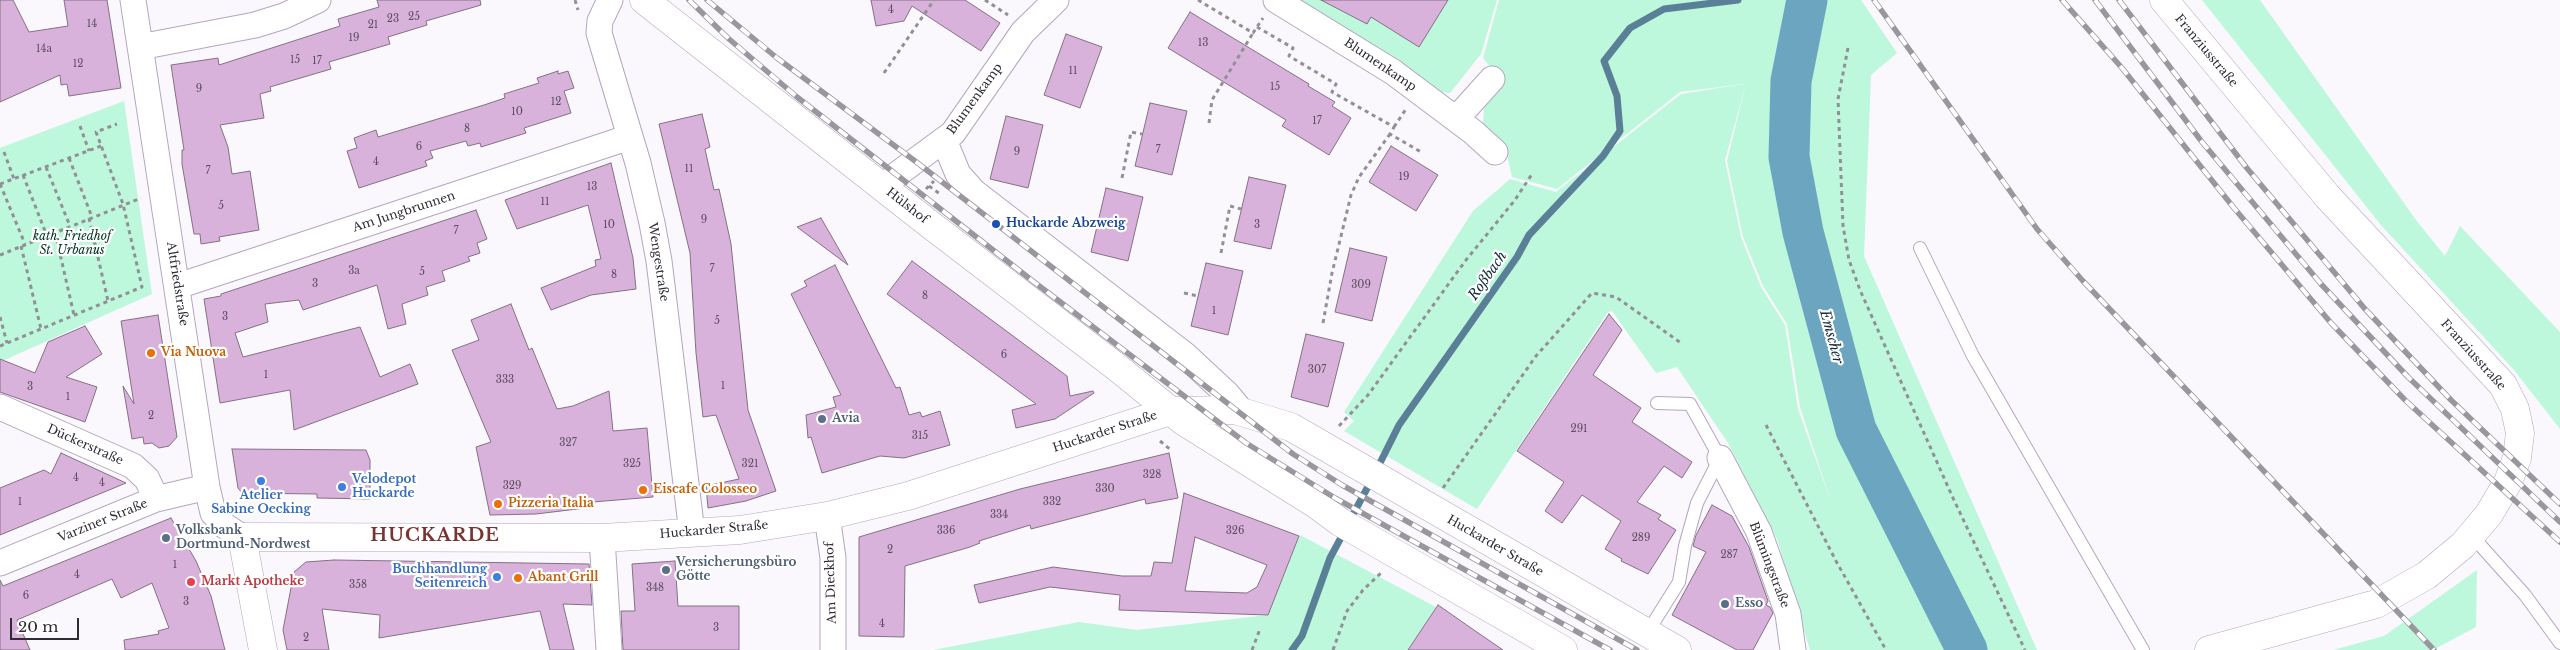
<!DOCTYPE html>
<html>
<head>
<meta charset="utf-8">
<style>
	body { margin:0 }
	#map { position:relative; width:2560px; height:650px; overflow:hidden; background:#faf7fd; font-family:"Libre Baskerville",serif }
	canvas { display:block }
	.scale { position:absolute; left:10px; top:618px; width:69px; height:22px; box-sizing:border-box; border:2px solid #312b36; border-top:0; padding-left:6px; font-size:15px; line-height:18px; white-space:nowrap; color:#312b36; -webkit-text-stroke:4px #fff; paint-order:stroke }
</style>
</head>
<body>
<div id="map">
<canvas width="2560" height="650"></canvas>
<div class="scale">20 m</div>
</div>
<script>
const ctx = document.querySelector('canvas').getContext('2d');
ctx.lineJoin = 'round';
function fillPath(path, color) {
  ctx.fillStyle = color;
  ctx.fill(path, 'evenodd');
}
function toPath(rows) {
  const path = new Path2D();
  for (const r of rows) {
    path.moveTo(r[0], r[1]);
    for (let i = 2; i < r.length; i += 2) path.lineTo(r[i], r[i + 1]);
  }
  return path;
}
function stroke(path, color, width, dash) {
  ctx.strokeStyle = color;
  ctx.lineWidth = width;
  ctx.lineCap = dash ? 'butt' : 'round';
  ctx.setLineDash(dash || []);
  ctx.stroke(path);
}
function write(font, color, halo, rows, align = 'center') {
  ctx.font = font + ' "Libre Baskerville",serif';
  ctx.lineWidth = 4.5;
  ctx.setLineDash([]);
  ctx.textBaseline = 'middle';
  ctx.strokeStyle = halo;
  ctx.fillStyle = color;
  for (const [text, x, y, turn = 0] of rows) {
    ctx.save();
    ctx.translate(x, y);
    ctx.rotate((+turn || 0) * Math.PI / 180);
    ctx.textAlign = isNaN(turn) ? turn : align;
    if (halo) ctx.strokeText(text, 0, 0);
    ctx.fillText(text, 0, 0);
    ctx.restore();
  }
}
fillPath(toPath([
	[1276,0,1497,0,1481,54,1450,93,1418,90],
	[1499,0,1861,0,1897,53,1871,75,1864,256,2037,650,1810,650,1777,539,1728,443,1677,367,1656,373,1612,311,1608,312,1477,509,1344,431,1354,421,1344,412,1473,211,1510,179,1556,192,1681,94,1744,84,1680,92,1557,189,1512,177,1506,150,1483,125,1484,108,1503,83,1483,58],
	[1746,83,1727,161,1743,237,1763,286,1787,324,1800,407,1831,502,1798,409,1785,325,1761,287,1741,237,1725,160],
	[2202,0,2260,0,2416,220,2445,256,2460,226,2560,332,2560,429,2514,370,2381,225],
	[124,101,152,294,0,362,0,148],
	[1300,535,1436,607,1408,650,933,650,1079,622,1137,630,1268,615],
	[2477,570,2476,627,2433,650,2333,650,2384,636]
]), '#bdf8dc');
stroke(toPath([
	[1377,469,1399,425,1517,257,1529,235,1603,156,1620,131,1617,96,1604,61,1630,28,1664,9,1738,0],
	[1349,522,1372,479],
	[1292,650,1302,636,1330,558,1344,532]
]), '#5a8097', 7);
stroke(toPath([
	[1807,0,1791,81,1789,157,1803,232,1856,430,1967,650]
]), '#6ca5c0', 41);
const building = toPath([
	[0,0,13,0,29,32,68,26,64,0,107,0,121,88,69,96,67,84,61,85,60,75,0,102,0,0],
	[377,0,480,0,481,5,426,21,427,25,388,37,390,44,329,62,331,69,270,87,271,91,260,94,264,118,220,125,228,147,232,174,250,171,259,230,219,237,220,241,201,244,200,234,194,234,187,193,182,164,182,150,184,150,171,65,218,58,219,65,340,26,338,19,379,7,377,0],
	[871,0,965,0,1000,23,981,51,912,6,904,21,876,26,871,0],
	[1321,0,1448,0,1419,47,1371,17,1367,24,1321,0],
	[1190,12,1309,84,1308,86,1335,102,1332,106,1351,118,1329,155,1282,126,1286,120,1168,48,1190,12],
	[1066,34,1102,47,1080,108,1044,95,1066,34],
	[558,71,558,74,568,71,574,88,564,91,571,113,524,128,526,133,481,147,480,143,468,146,466,141,430,151,433,158,425,161,427,166,359,188,347,151,357,148,354,138,376,130,378,137,484,105,505,98,504,94,539,83,537,78,558,71],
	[1150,103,1187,111,1172,175,1135,166,1150,103],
	[702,114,710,147,705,149,714,190,719,189,731,244,748,410,776,491,746,501,708,508,706,486,739,479,716,415,703,417,696,353,690,253,659,124,702,114],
	[1006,116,1043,125,1028,188,990,179,1006,116],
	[1391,146,1438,175,1416,211,1369,182,1391,146],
	[611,163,633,258,636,289,591,295,551,310,541,288,596,266,595,260,601,259,588,205,517,229,505,200,611,163],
	[1249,177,1286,185,1271,249,1234,241,1249,177],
	[1106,188,1143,197,1128,261,1091,252,1106,188],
	[476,210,487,239,477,243,480,253,468,257,470,261,442,271,445,281,426,287,428,295,402,304,406,324,388,329,377,285,303,310,299,300,265,304,268,322,235,333,243,357,360,327,380,377,410,364,418,384,294,430,290,390,220,403,204,299,221,296,221,294,476,210],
	[821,218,848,265,797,227,821,218],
	[1350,248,1387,257,1372,321,1335,312,1350,248],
	[912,261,1067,376,1070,396,1093,391,1094,393,1055,419,1016,428,1012,410,1036,404,887,294,912,261],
	[1206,263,1243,271,1228,335,1191,326,1206,263],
	[835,265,896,388,900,387,909,415,920,412,922,417,940,411,950,445,904,458,880,456,822,473,811,437,808,438,806,415,836,407,833,397,841,395,791,294,807,286,804,281,835,265],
	[511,304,529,350,532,348,557,409,573,406,609,391,613,431,647,428,653,497,593,502,594,507,536,514,490,515,476,447,491,442,452,350,479,340,471,320,511,304],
	[1609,314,1622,330,1593,375,1641,408,1632,422,1692,462,1682,478,1664,466,1637,502,1661,515,1658,519,1676,530,1648,574,1621,561,1622,559,1605,549,1621,521,1582,495,1562,523,1545,511,1564,482,1517,451,1609,314],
	[158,315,177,437,169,446,159,448,152,443,144,444,143,437,132,439,123,386,134,404,121,321,158,315],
	[85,326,102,354,66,377,97,387,85,422,0,392,0,359,35,373,48,342,85,326],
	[1306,334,1344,343,1328,407,1291,397,1306,334],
	[232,449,366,450,370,460,370,499,317,498,317,494,242,493,238,488,232,449],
	[61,453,126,483,0,535,0,488,44,470,51,474,61,453],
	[1169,453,1178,498,1146,504,1145,499,1031,529,1030,525,979,541,980,543,970,547,905,566,904,637,859,636,859,537,1020,489,1169,453],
	[1184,493,1299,536,1268,615,1119,610,1120,595,1050,587,979,603,974,585,1053,567,1122,576,1151,576,1154,562,1172,563,1184,493],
	[1195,537,1267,565,1257,587,1247,593,1185,591,1195,537],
	[1712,505,1732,516,1749,547,1768,601,1766,605,1770,607,1773,613,1753,650,1737,650,1672,615,1706,552,1693,546,1696,535,1712,505],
	[171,518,196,561,211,596,225,650,125,650,124,640,159,634,158,631,169,628,152,583,121,598,112,579,17,620,30,650,0,650,0,580,3,586,171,518],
	[334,560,589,564,592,605,563,604,574,650,550,650,540,611,379,638,380,615,322,609,329,650,287,650,283,630,294,572,306,562,334,560],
	[675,561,678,606,739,606,739,650,623,650,621,611,635,611,632,564,675,561],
	[1438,605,1471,628,1503,650,1408,650,1438,605]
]);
fillPath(building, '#d9b2db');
stroke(building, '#847085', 1);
const service = toPath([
	[1920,248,1973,356,2143,650],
	[2472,536,2525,595,2560,643],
	[1647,633,1679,582,1685,546,1697,503,1720,458,1690,404,1657,403]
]);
const minor = toPath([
	[133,0,207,487,213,513,225,526,242,537],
	[610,0,600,21,599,33,638,163,652,223,659,261,692,533],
	[1276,0,1393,72,1473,132,1495,152],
	[140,47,255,25,284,16,318,0],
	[1456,119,1492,79],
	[944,140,958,174,974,192,1185,355,1227,394,1242,412],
	[884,188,896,175,953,133,1023,32,1056,0],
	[178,286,630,137],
	[0,407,133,466,147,479,156,499],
	[1720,458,1759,532,1788,614,1793,650],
	[827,516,833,558,833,650],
	[602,538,609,650],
	[0,563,156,499,207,487]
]);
const tertiary = toPath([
	[2164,0,2327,196,2503,385,2515,409,2520,433,2517,458,2508,482,2489,514,2463,545,2427,575,2376,604,2209,650]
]);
const secondary = toPath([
	[263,650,242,537,602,538,740,530,827,516,908,496,1170,411]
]);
const primary = toPath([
	[644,0,932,226,1119,369,1183,421,1317,505,1340,522,1563,650],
	[1170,411,1235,410,1291,427,1677,650]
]);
stroke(service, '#b4a6c0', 14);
stroke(minor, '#b4a6c0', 27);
stroke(tertiary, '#b4a6c0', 29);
stroke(secondary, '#b4a6c0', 29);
stroke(primary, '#b4a6c0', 29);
stroke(toPath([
	[575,0,578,10],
	[985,0,1008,15],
	[1198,0,1253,33,1263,18],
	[1257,27,1293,48,1289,56,1336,84,1332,92,1394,127,1390,134,1421,152],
	[1848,48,1838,99,1843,226,1849,260,1860,290,1953,498,2025,650],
	[884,73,934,0],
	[1209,123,1212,100,1253,33],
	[80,126,89,151],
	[1394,127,1406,109],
	[4,152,14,179],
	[69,158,92,217],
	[46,167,70,226],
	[23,175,47,236],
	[1122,178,1131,132,1142,134],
	[0,184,101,146],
	[0,184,25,244],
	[929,186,940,194],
	[926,189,934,181],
	[89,218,108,301],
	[55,232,74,315],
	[21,246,41,329],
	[1221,253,1230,206,1241,209],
	[0,255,141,198],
	[1184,293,1198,296],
	[0,317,7,343],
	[1323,323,1332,273,1351,195,1359,177,1390,134],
	[0,346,142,287,123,204,96,132,117,124],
	[1766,425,1836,561,1886,650],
	[1339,426,1368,395,1466,260,1515,200,1532,174],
	[1160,441,1171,450],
	[1443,488,1536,356,1592,293,1616,297,1681,343],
	[1252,650,1260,629],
	[1333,650,1347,611,1363,590,1381,573]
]), '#938f97', 3, [4, 4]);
stroke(service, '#fff', 12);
stroke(minor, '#fff', 25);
stroke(tertiary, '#fff', 28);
stroke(secondary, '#fff', 28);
stroke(primary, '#fff', 28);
const rail = toPath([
	[689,0,729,39,797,97,1034,282,1246,443,1335,498,1610,650],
	[707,0,777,58,915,161,1293,454,1342,485,1637,650],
	[1874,0,2037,229,2083,281,2434,650],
	[2062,0,2122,68,2234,208,2331,323,2405,400,2560,542],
	[2095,0,2202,142,2321,284,2408,377,2560,522],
	[2119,0,2246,167,2365,309,2451,400,2560,504]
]);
stroke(rail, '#9a969e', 5.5);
stroke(rail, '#fff', 4, [11]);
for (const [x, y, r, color] of [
	[996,224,5,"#1a4fb4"],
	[151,353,5,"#e8710a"],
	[822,419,5,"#5c6f8a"],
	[261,481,5,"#3f7fe0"],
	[342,487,5,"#3f7fe0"],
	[643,490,5,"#e8710a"],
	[498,504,5,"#e8710a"],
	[166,538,5,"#5c6f8a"],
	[666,570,5,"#5c6f8a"],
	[497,577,5,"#3f7fe0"],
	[518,578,5,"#e8710a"],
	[191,582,5,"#e0444e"],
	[1725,604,5,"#5c6f8a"]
]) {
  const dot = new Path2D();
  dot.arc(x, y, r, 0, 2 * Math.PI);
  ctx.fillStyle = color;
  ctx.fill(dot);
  stroke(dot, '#fff', 2);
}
write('10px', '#5b4d5f', null, [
	["4",891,10],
	["25",414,17],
	["23",393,19],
	["14",92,24],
	["21",373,25],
	["19",354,38],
	["13",1203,43],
	["14a",44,49],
	["15",295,60],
	["17",317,61],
	["12",78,64],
	["11",1073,71],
	["15",1275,87],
	["9",199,89],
	["12",556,102],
	["10",517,112],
	["17",1317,121],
	["8",467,129],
	["6",419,147],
	["7",1158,150],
	["9",1017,152],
	["4",376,162],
	["11",689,169],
	["7",208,171],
	["19",1404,177],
	["13",592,187],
	["11",545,202],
	["5",221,206],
	["9",704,220],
	["10",609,225],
	["3",1257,225],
	["7",456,231],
	["7",712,269],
	["3a",354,271],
	["5",422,272],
	["8",614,275],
	["3",315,284],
	["309",1361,285],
	["8",925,296],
	["1",1214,311],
	["3",225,317],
	["5",717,321],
	["6",1004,355],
	["307",1317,370],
	["1",266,375],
	["333",505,380],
	["1",723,386],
	["3",30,387],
	["1",68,397],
	["2",151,416],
	["291",1579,429],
	["315",920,436],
	["327",568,443],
	["325",632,464],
	["321",750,464],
	["328",1152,475],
	["4",76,478],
	["4",102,483],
	["329",512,486],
	["330",1105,489],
	["1",20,502],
	["332",1052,502],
	["334",999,515],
	["336",946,531],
	["326",1235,531],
	["289",1641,538],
	["2",890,550],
	["287",1729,555],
	["1",175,565],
	["4",77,575],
	["358",358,585],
	["348",655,588],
	["6",26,596],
	["3",186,602],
	["4",882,624],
	["3",716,628],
	["2",306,638]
]);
write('12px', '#312b36', '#fff', [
	["Franziusstraße",2206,51,50],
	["Blumenkamp",1380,65,34],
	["Blumenkamp",975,99,-54],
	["Hülshof",907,206,38],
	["Am Jungbrunnen",404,212,-18],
	["Wengestraße",658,262,81],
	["Altfriedstraße",177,284,81],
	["Franziusstraße",2473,355,48],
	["Huckarder Straße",1105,432,-18],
	["Dückerstraße",85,445,24],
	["Varziner Straße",103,521,-22],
	["Huckarder Straße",714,530,-5],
	["Huckarder Straße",1495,546,30],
	["Blümingstraße",1769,565,69],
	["Am Dieckhof",831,583,-92]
]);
write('bold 12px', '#164399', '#fff', [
	["Huckarde Abzweig",1006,224]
], 'left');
write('italic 12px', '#003422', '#fff', [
	["kath. Friedhof",72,237],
	["St. Urbanus",72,251]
]);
write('bold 12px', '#c56008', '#fff', [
	["Via Nuova",161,353],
	["Eiscafe Colosseo",653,490],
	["Pizzeria Italia",508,504],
	["Abant Grill",528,578]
], 'left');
write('bold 12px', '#4e5e75', '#fff', [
	["Avia",832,419],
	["Volksbank",176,531],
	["Dortmund-Nordwest",176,545],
	["Versicherungsbüro",676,563],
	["Götte",676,577],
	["Esso",1735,604]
], 'left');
write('bold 12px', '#366cbe', '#fff', [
	["Velodepot",352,480],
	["Huckarde",352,494],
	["Atelier",261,496,"center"],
	["Sabine Oecking",261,510,"center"],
	["Buchhandlung",487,570,"right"],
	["Seitenreich",487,584,"right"]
], 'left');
write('bold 12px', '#be3a42', '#fff', [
	["Markt Apotheke",201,582]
], 'left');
write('italic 14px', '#122e3a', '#fff', [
	["Roßbach",1488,276,-55],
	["Emscher",1831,337,75]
]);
ctx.letterSpacing = '1px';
write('bold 18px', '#7a3330', '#fff', [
	["HUCKARDE",435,536]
]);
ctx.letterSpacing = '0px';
</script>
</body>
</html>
